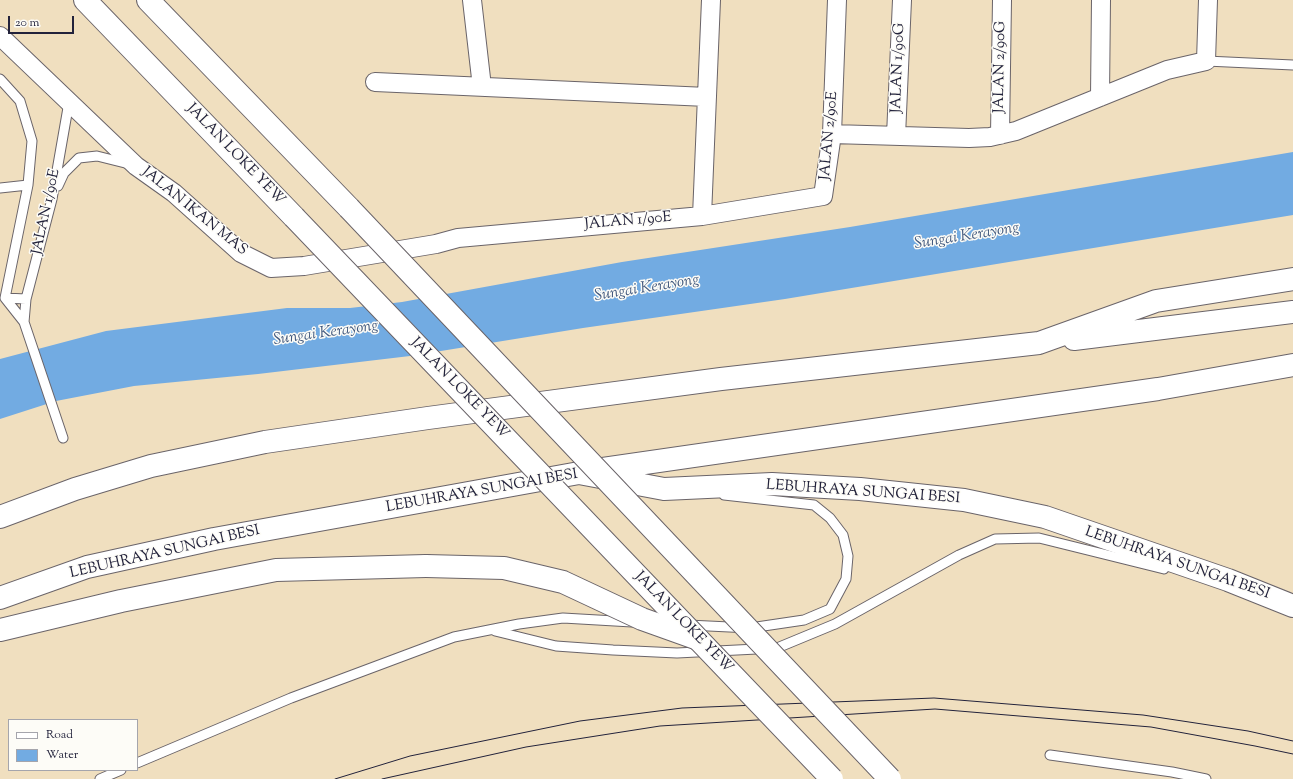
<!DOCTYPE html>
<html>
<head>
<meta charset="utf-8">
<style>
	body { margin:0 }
	#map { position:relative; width:1293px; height:779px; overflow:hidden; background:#f0dfbf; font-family:"Sorts Mill Goudy",serif }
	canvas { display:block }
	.legend { position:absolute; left:8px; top:719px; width:130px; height:52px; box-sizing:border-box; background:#fdfcf7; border:1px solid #a5a5ac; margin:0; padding:5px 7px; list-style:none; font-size:12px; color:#22223b }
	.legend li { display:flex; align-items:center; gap:8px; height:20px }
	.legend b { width:20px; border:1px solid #a5a5ac }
	.scale { position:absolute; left:8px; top:16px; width:66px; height:18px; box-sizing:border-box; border:2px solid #22223b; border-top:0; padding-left:5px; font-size:12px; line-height:14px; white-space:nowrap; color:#22223b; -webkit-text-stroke:3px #fdfcf7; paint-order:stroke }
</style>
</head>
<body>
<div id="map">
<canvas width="1293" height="779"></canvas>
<ul class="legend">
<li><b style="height:5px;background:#fff"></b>Road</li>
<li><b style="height:11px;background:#72abe2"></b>Water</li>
</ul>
<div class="scale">20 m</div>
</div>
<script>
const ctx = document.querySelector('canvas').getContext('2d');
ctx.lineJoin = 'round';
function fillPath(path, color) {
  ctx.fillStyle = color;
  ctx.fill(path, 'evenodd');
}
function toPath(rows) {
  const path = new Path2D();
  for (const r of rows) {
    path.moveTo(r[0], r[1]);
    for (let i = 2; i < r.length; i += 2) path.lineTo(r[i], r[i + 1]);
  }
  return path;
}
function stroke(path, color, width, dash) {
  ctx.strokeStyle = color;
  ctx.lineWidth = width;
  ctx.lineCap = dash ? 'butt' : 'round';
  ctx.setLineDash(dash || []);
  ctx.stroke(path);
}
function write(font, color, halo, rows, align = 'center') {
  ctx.font = font + ' "Sorts Mill Goudy",serif';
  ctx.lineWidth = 3;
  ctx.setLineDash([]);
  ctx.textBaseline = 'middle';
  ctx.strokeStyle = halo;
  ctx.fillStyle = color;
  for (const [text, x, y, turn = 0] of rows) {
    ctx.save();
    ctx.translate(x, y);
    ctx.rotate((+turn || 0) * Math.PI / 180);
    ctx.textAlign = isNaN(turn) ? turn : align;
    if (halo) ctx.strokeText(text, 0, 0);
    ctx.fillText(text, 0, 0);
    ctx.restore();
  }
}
fillPath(toPath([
	[1293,152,1293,215,785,299,583,328,410,356,258,374,134,386,56,401,0,419,0,359,106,331,287,308,350,308,402,302,622,262,850,227]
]), '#72abe2');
const service = toPath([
	[1206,61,1293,65],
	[0,79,20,101,32,141,28,185,5,298,24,322,63,438],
	[58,186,64,173,79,158,97,156,129,164],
	[0,188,28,185],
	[5,298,26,299],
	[24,322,26,299,52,199,69,102],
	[688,625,750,628,804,620,830,609,846,579,848,556,843,535,830,518,814,505,724,495],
	[495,631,556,646,613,650,677,653,777,648,835,624,959,555,995,539,1039,538,1164,569],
	[1050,755,1172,772,1206,779],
	[137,763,291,698,454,637,519,624,563,618,632,622],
	[100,779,121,770]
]);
const minor = toPath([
	[472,0,482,87],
	[0,36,136,166,174,193,241,253,271,268,304,266,436,244,458,238,702,216,823,196,832,134,837,0],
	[375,82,707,97],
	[1100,97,1101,0],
	[832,134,969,138,990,137,1016,131,1167,70,1206,61,1208,0],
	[1000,135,1002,0],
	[896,136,902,0],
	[702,216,711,0]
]);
const trunk = toPath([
	[85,0,294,217],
	[148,0,349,208]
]);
const motorway = toPath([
	[1074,339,1293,312],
	[596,470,1158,389,1293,365],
	[0,517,75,489,151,466,265,442,428,418,721,379,1039,343,1156,301,1293,279],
	[0,598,87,567,214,539,579,473,664,489,772,484,860,489,964,500,1045,517,1228,580,1293,606],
	[0,630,121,601,276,570,426,566]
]);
stroke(service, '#6a6469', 11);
stroke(minor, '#6a6469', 20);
stroke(trunk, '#6a6469', 24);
stroke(motorway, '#6a6469', 24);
stroke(service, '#fff', 9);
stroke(minor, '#fff', 18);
stroke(trunk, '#fff', 22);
stroke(motorway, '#fff', 22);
stroke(toPath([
	[335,779,410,756,580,721,682,708,934,698,1143,715,1248,731,1293,741],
	[382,779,526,747,660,726,935,709,1151,727,1255,746,1293,754]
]), '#22223b', 1);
const trunkBridge = toPath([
	[349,208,890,779],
	[294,217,832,779]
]);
const motorwayBridge = toPath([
	[426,566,504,568,563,582,642,619,698,639]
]);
stroke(trunkBridge, '#6a6469', 24, []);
stroke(motorwayBridge, '#6a6469', 24, []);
stroke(trunkBridge, '#fff', 22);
stroke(motorwayBridge, '#fff', 22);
write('15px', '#22223b', '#fdfcf7', [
	["JALAN 2/90G",1001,67,-89],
	["JALAN 1/90G",899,68,-88],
	["JALAN 2/90E",830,136,-85],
	["JALAN LOKE YEW",235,155,46],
	["JALAN 1/90E",47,212,-78],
	["JALAN IKAN MAS",194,212,39],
	["JALAN 1/90E",628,222,-5],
	["JALAN LOKE YEW",459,389,46],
	["LEBUHRAYA SUNGAI BESI",482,492,-10],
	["LEBUHRAYA SUNGAI BESI",863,493,4],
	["LEBUHRAYA SUNGAI BESI",165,553,-13],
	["LEBUHRAYA SUNGAI BESI",1177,564,19],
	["JALAN LOKE YEW",683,623,46]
]);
write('italic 16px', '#42597e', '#fdfcf7', [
	["Sungai Kerayong",967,237,-9],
	["Sungai Kerayong",647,289,-9],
	["Sungai Kerayong",326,334,-8]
]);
</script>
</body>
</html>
